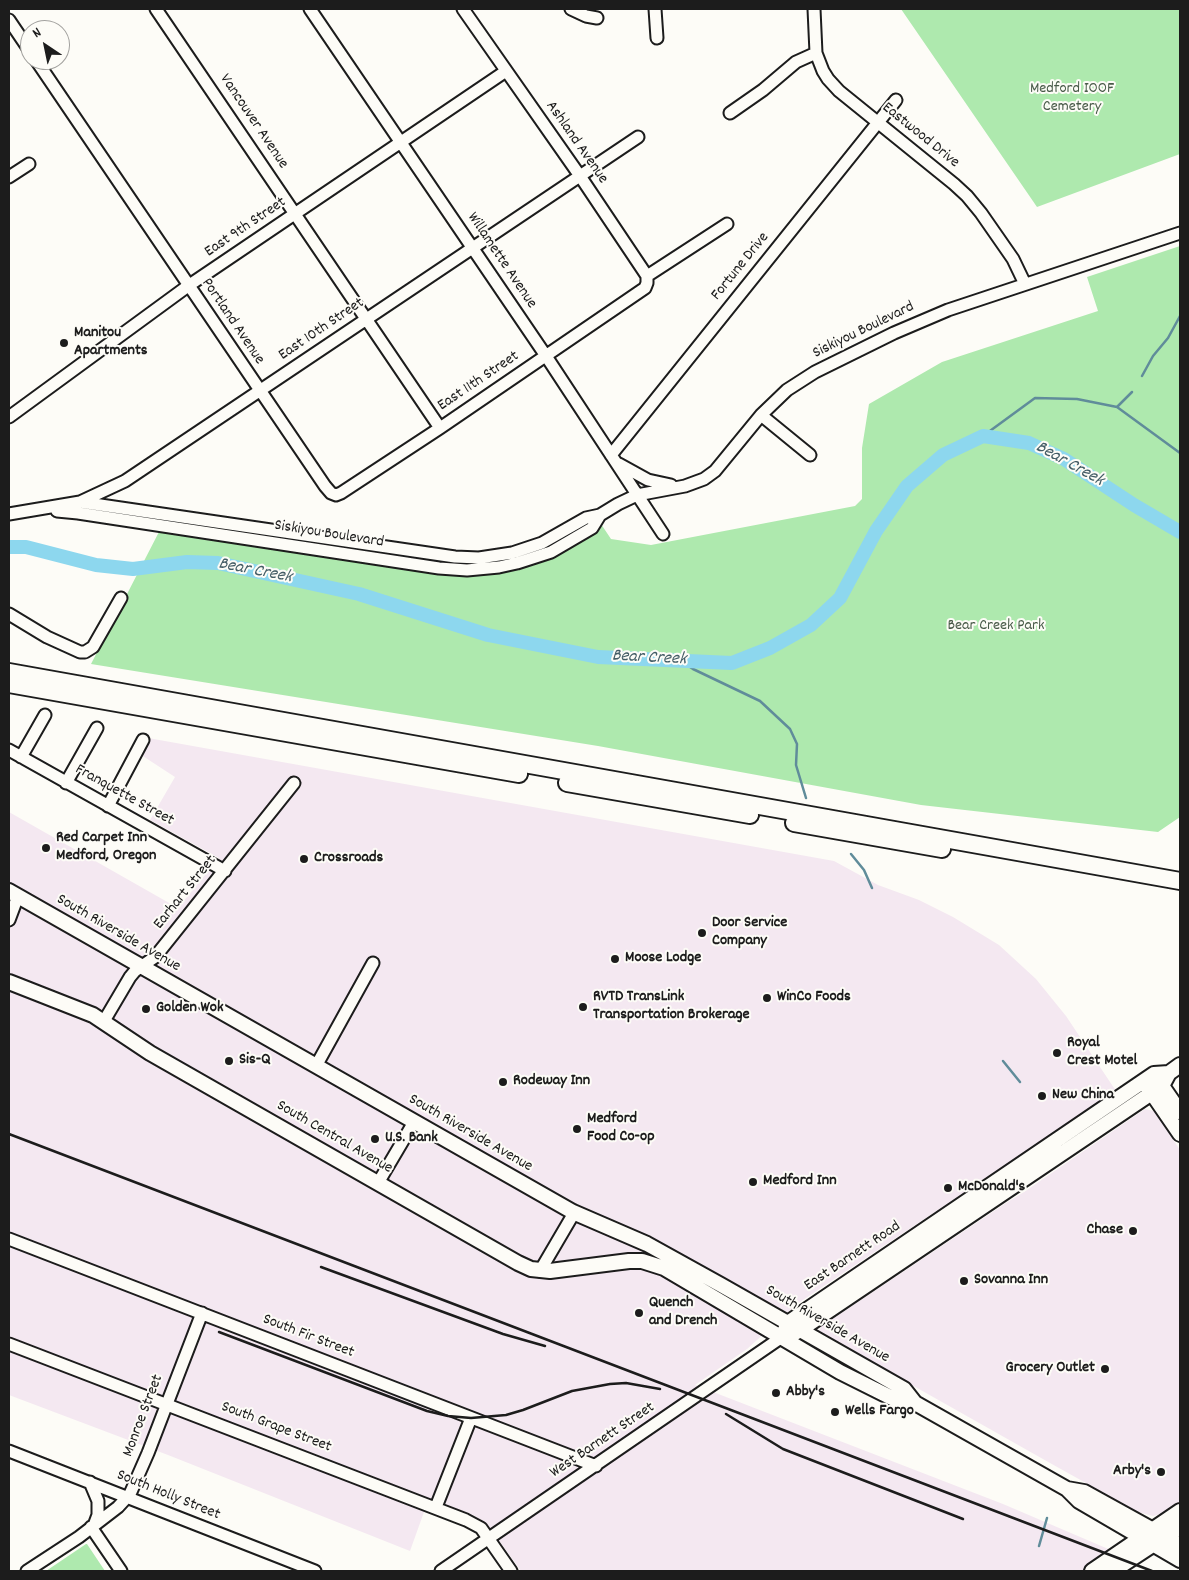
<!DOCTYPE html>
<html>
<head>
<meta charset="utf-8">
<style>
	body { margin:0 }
	#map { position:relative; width:1189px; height:1580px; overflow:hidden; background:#fdfcf7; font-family:Dekko,sans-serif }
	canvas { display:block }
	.frame { position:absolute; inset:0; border:10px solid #1c1c1c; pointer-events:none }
	.north { position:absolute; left:20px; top:20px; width:50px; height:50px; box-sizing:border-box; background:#fdfcf7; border:1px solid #a3a29f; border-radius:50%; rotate:326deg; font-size:14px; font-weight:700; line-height:20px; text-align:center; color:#1c1c1c }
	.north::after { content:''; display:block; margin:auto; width:18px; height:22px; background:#1c1c1c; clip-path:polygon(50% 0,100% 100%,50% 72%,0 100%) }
</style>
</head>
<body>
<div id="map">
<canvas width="1189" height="1580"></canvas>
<div class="frame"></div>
<div class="north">N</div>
</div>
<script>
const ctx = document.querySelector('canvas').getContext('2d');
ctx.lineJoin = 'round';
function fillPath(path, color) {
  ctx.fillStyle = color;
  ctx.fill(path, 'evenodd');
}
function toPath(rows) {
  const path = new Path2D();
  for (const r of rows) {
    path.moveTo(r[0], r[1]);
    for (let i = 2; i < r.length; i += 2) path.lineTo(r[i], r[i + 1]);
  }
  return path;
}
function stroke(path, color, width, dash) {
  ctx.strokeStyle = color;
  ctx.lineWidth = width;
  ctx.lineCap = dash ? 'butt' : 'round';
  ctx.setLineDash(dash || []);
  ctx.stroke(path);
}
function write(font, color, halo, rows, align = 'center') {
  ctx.font = font + ' Dekko,sans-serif';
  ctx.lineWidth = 4;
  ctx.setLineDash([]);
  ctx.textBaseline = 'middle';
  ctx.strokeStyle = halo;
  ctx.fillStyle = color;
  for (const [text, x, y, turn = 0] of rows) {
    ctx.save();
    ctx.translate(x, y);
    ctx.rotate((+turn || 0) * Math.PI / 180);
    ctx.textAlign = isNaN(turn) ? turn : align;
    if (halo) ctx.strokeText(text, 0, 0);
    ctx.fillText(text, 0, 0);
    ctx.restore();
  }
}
fillPath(toPath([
	[137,736,834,861,878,885,919,900,953,917,999,945,1036,979,1066,1016,1116,1091,797,1304,747,1349,695,1385,1003,1504,1113,1551,1083,1571,521,1571,487,1524,475,1516,429,1498,410,1551,168,1455,9,1395,9,812,178,908,219,858,150,820,175,777,132,749],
	[1145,1109,1154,1111,1180,1150,1180,1502,1161,1514,1153,1516,1138,1512,1050,1463,818,1332,822,1326,1006,1203,1024,1192]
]), '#f4e8f1');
fillPath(toPath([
	[901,9,1180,9,1180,154,1037,207],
	[1180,246,1180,817,1158,832,921,805,598,746,91,664,161,528,467,573,578,541,601,524,611,539,651,545,855,506,862,499,862,448,869,404,942,362,1098,311,1087,277],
	[87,1544,105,1571,46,1571,86,1544]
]), '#aee9ae');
stroke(toPath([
	[1142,376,1153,356,1168,338,1180,316],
	[1117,407,1180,453],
	[983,436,1035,398,1077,399,1117,407,1132,392],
	[1174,530,1180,525],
	[680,660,693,669,760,701,790,729,797,744,796,765,806,798],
	[851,854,864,870,872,888],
	[1003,1061,1020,1082],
	[1039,1546,1047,1518]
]), '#608c9a', 2.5);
stroke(toPath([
	[9,547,26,547,96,565,133,569,187,562,218,563,359,594,488,635,598,657,732,663,770,648,811,625,840,598,876,531,907,486,943,455,983,436,1029,443,1064,459,1134,505,1180,532]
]), '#8dd7ee', 14);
const minor = toPath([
	[156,9,440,428],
	[310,9,546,356,663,534],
	[571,9,586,16,597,18],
	[655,9,657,38],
	[814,9,816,53,823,71,828,79,839,91,954,184,967,196,981,213,1013,259,1025,284],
	[9,20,30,51],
	[36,60,325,486,331,493,336,495,341,493,440,428,645,288,647,283,647,276,580,176,463,9],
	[730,113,763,90,796,62,816,53],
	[9,177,29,164],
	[647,276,727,224],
	[761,415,810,455],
	[9,417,188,286,506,71],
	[611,455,896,100],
	[619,464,648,480,671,485],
	[80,502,455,557,479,558,512,553,542,543,586,518,600,515,618,504,637,495,685,486,704,479,715,471,761,415,787,390,815,372,894,333,948,310,1180,233],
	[57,511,78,513,439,568,467,570,499,567,517,563,551,552,592,528,600,515],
	[9,514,80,502,125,481,638,137],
	[9,614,47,637,80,652,85,652,93,647,121,598],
	[9,750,225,871],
	[21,757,45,715],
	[66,783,97,728],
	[108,806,143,740],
	[9,920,18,896],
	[104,1021,130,977,135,971,155,957,294,783],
	[316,1066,373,963],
	[378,1183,414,1122],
	[9,1239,596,1466],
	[540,1271,574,1213],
	[9,1344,466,1520,481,1528,511,1571],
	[9,1451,315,1571],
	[90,1482,98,1501,98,1515,95,1523],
	[436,1507,471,1418],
	[91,1527,121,1571],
	[27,1571,79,1537,118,1507,130,1494,148,1453,202,1313],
	[441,1571,782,1337]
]);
const major = toPath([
	[9,891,573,1212,647,1244,721,1285,904,1389,915,1403],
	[9,982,93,1015,150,1053,518,1263,531,1269,550,1271,629,1261,642,1261,664,1268,840,1372,896,1400,915,1403,1067,1489,1079,1501,1180,1560],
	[1158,1080,1180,1112],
	[1147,1086,1180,1134],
	[785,1330,788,1323,798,1316,1154,1074,1169,1073],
	[795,1333,800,1330,1162,1086,1169,1073,1180,1065],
	[1067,1489,1084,1492,1180,1545],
	[1092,1571,1180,1511],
	[1113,1571,1180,1527]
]);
const highway = toPath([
	[9,672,1180,881],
	[9,684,519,774],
	[567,783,750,815],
	[794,823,942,849]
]);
stroke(minor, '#1c1c1c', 15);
stroke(major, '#1c1c1c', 18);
stroke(highway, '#1c1c1c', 20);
stroke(minor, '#fdfcf7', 11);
stroke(major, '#fdfcf7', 14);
stroke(highway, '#fdfcf7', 16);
stroke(toPath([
	[9,1134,1152,1571],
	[321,1267,503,1334,545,1346],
	[219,1332,427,1411,448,1416,471,1418,506,1415,523,1410,572,1391,610,1384,626,1383,660,1389],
	[726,1414,783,1449,963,1519]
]), '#1c1c1c', 2.5);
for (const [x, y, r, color] of [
	[64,343,5,"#1c1c1c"],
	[46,848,5,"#1c1c1c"],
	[304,859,5,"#1c1c1c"],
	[702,933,5,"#1c1c1c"],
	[615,959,5,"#1c1c1c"],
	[767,998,5,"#1c1c1c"],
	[583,1007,5,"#1c1c1c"],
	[146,1009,5,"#1c1c1c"],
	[1057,1053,5,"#1c1c1c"],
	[229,1061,5,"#1c1c1c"],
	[503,1082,5,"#1c1c1c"],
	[1042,1096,5,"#1c1c1c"],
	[577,1129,5,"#1c1c1c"],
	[375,1139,5,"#1c1c1c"],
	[753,1182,5,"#1c1c1c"],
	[948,1188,5,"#1c1c1c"],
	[1133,1231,5,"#1c1c1c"],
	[964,1281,5,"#1c1c1c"],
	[639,1313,5,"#1c1c1c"],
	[1105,1369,5,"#1c1c1c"],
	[776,1393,5,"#1c1c1c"],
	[835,1412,5,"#1c1c1c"],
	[1161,1472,5,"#1c1c1c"]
]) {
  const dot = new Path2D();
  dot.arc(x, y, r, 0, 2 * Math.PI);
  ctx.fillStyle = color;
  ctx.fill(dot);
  stroke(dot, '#fdfcf7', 2);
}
write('16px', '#485a48', '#fdfcf7', [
	["Medford IOOF",1072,90],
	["Cemetery",1072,108],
	["Bear Creek Park",996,627]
]);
write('16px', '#1c1c1c', '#fdfcf7', [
	["Vancouver Avenue",253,122,56],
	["Eastwood Drive",920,136,39],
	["Ashland Avenue",576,143,55],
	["East 9th Street",246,228,-34],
	["Willamette Avenue",501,261,56],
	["Fortune Drive",741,267,-51],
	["Portland Avenue",232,322,56],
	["East 10th Street",322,330,-34],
	["Siskiyou Boulevard",864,331,-26],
	["East 11th Street",479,382,-34],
	["Siskiyou Boulevard",329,535,9],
	["Franquette Street",124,796,29],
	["Earhart Street",186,893,-51],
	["South Riverside Avenue",118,934,30],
	["South Riverside Avenue",470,1134,30],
	["South Central Avenue",334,1138,30],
	["East Barnett Road",853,1257,-34],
	["South Riverside Avenue",827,1325,30],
	["South Fir Street",308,1337,21],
	["Monroe Street",144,1416,-69],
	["South Grape Street",276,1428,21],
	["West Barnett Street",603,1441,-34],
	["South Holly Street",168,1496,22]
]);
write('bold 16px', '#1c1c1c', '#fdfcf7', [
	["Manitou",74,334],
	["Apartments",74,352],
	["Red Carpet Inn",56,839],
	["Medford, Oregon",56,857],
	["Crossroads",314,859],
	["Door Service",712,924],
	["Company",712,942],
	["Moose Lodge",625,959],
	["RVTD TransLink",593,998],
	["Transportation Brokerage",593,1016],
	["WinCo Foods",777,998],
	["Golden Wok",156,1009],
	["Royal",1067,1044],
	["Crest Motel",1067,1062],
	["Sis-Q",239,1061],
	["Rodeway Inn",513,1082],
	["New China",1052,1096],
	["Medford",587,1120],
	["Food Co-op",587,1138],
	["U.S. Bank",385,1139],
	["Medford Inn",763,1182],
	["McDonald's",958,1188],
	["Chase",1123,1231,"right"],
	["Sovanna Inn",974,1281],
	["Quench",649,1304],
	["and Drench",649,1322],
	["Grocery Outlet",1095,1369,"right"],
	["Abby's",786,1393],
	["Wells Fargo",845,1412],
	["Arby's",1151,1472,"right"]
], 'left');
write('italic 18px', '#445d66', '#fdfcf7', [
	["Bear Creek",1069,465,29],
	["Bear Creek",255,572,11],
	["Bear Creek",649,659,3]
]);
</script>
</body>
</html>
